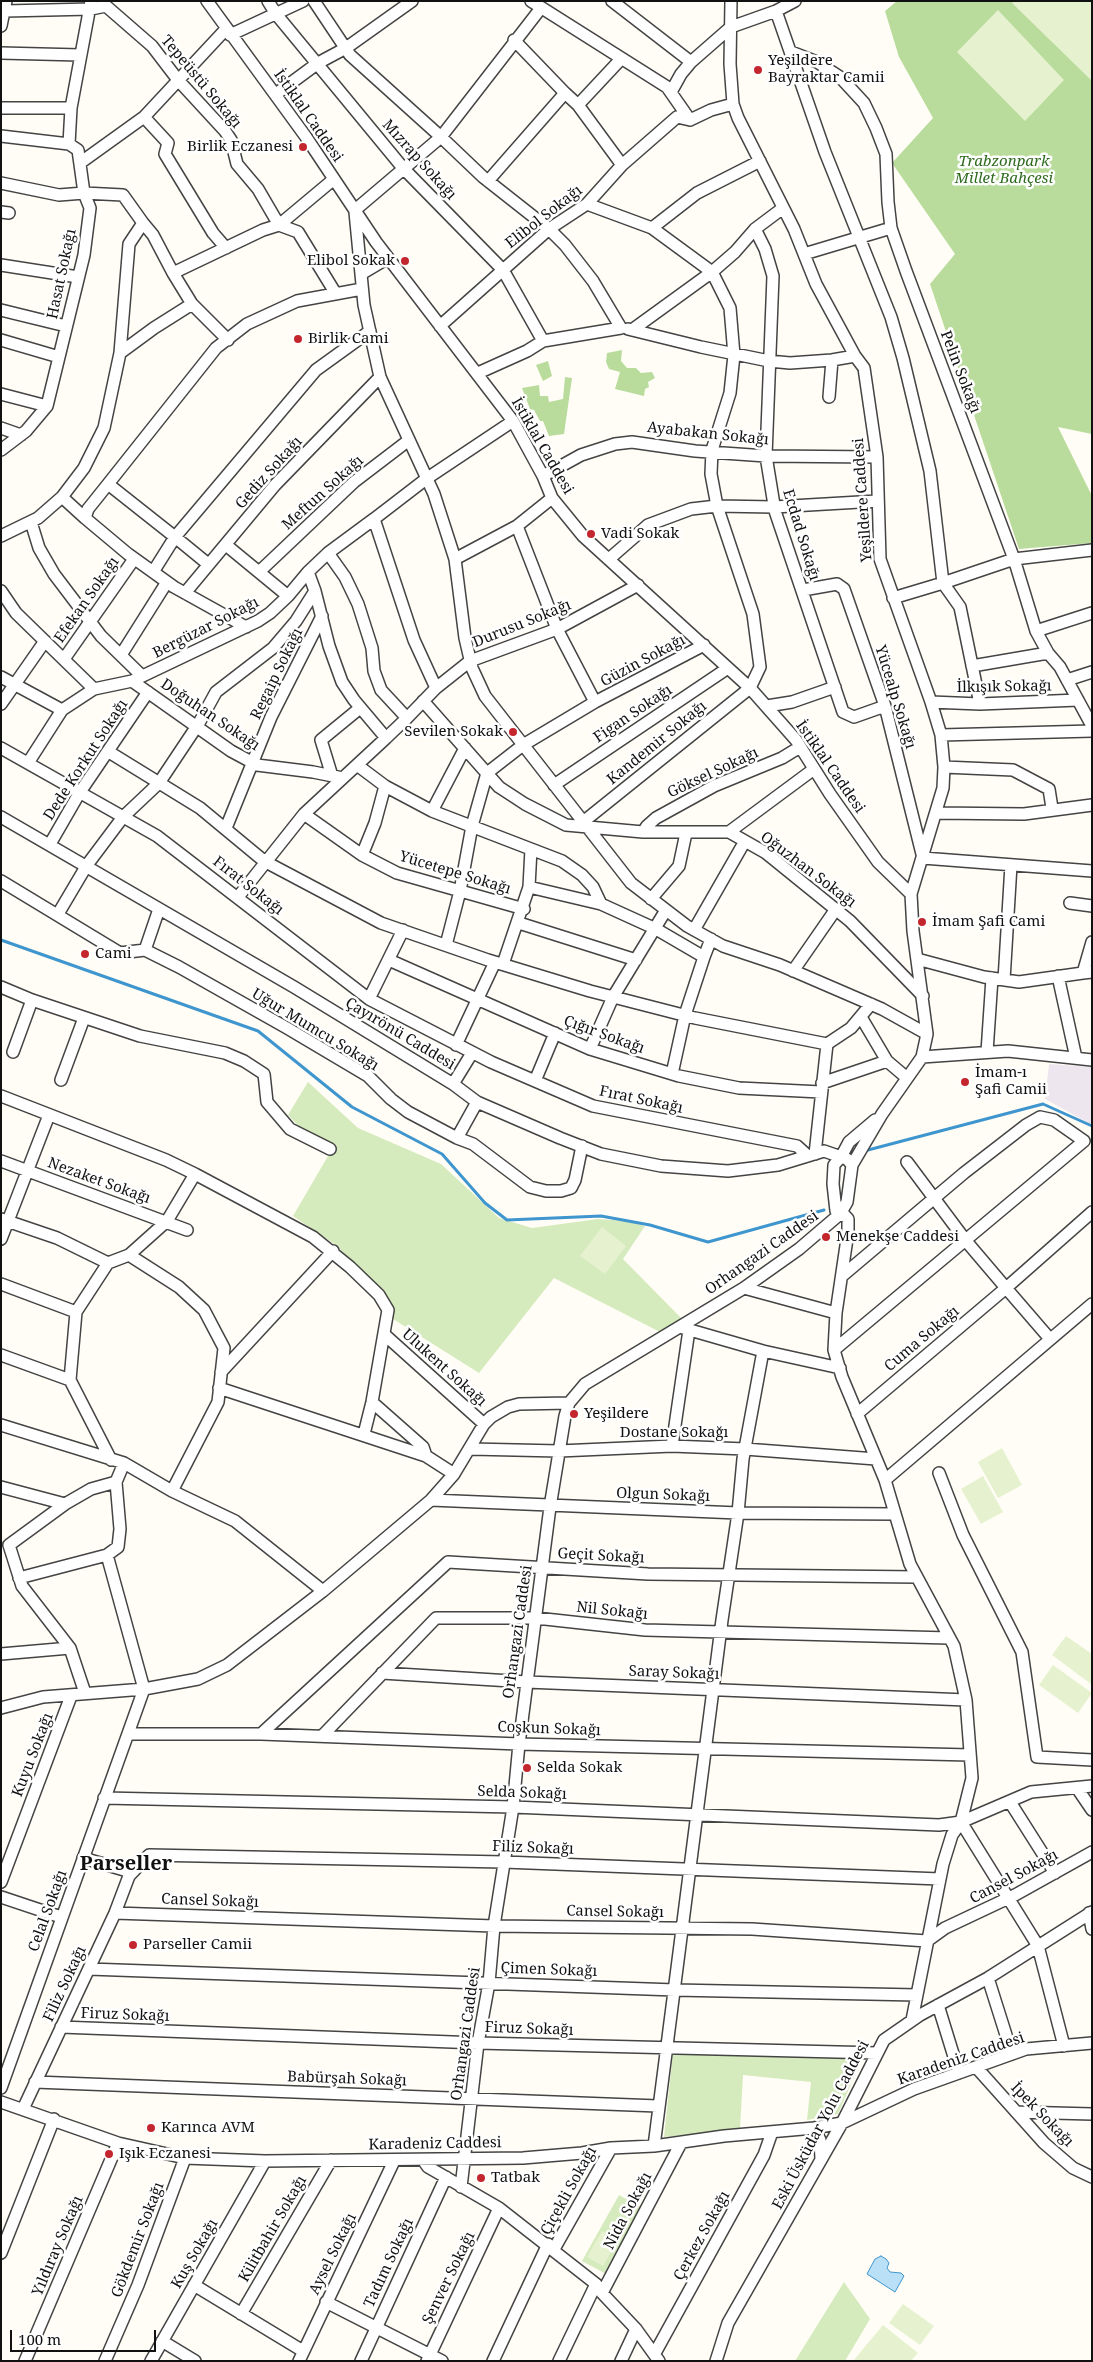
<!DOCTYPE html>
<html>
<head>
<meta charset="utf-8">
<style>
	body { margin:0 }
	#map { position:relative; width:1093px; height:2362px; overflow:hidden; background:#fffdf5; font-family:"Noto Serif",serif }
	canvas { display:block }
	.frame { position:absolute; inset:0; border:2px solid #111; pointer-events:none }
	.scale { position:absolute; left:10px; top:2330px; width:146px; height:22px; box-sizing:border-box; border:2px solid #111; border-top:0; padding-left:6px; font-size:15px; line-height:18px; white-space:nowrap; color:#111; -webkit-text-stroke:4px #fff; paint-order:stroke }
</style>
</head>
<body>
<div id="map">
<canvas width="1093" height="2362"></canvas>
<div class="frame"></div>
<div class="scale">100 m</div>
</div>
<script>
const ctx = document.querySelector('canvas').getContext('2d');
ctx.lineJoin = 'round';
function fillPath(path, color) {
  ctx.fillStyle = color;
  ctx.fill(path, 'evenodd');
}
function toPath(rows) {
  const path = new Path2D();
  for (const r of rows) {
    path.moveTo(r[0], r[1]);
    for (let i = 2; i < r.length; i += 2) path.lineTo(r[i], r[i + 1]);
  }
  return path;
}
function stroke(path, color, width, dash) {
  ctx.strokeStyle = color;
  ctx.lineWidth = width;
  ctx.lineCap = dash ? 'butt' : 'round';
  ctx.setLineDash(dash || []);
  ctx.stroke(path);
}
function write(font, color, halo, rows, align = 'center') {
  ctx.font = font + ' "Noto Serif",serif';
  ctx.lineWidth = 5;
  ctx.setLineDash([]);
  ctx.textBaseline = 'middle';
  ctx.strokeStyle = halo;
  ctx.fillStyle = color;
  for (const [text, x, y, turn = 0] of rows) {
    ctx.save();
    ctx.translate(x, y);
    ctx.rotate((+turn || 0) * Math.PI / 180);
    ctx.textAlign = isNaN(turn) ? turn : align;
    if (halo) ctx.strokeText(text, 0, 0);
    ctx.fillText(text, 0, 0);
    ctx.restore();
  }
}
fillPath(toPath([
	[1049,1064,1092,1067,1092,1125,1045,1099]
]), '#eee6ef');
fillPath(toPath([
	[308,1082,358,1128,441,1164,499,1218,532,1228,598,1219,627,1221,645,1226,623,1259,683,1320,662,1333,554,1278,479,1373,382,1312,339,1247,293,1216,328,1156,288,1115],
	[673,2053,863,2056,838,2114,807,2120,811,2082,743,2075,740,2129,664,2137],
	[619,2195,643,2208,606,2274,582,2261],
	[844,2282,870,2319,845,2361,795,2361]
]), '#d5ebbd');
fillPath(toPath([
	[897,1,1092,1,1092,434,1058,427,1092,496,1092,543,1019,549,930,284,955,254,892,163,933,118,899,57,885,11],
	[622,350,621,361,627,368,636,368,641,373,652,372,655,378,648,382,649,387,645,389,644,396,615,389,620,372,609,369,606,362,607,353],
	[548,361,552,376,543,381,536,365],
	[565,377,572,378,564,434,549,436,543,421,540,421,534,410,530,409,522,388,539,385,540,396,548,396,549,402,563,399]
]), '#b9dc9c');
fillPath(toPath([
	[1014,1,1092,1,1092,81,1012,3],
	[998,10,1064,80,1025,121,957,52],
	[602,1227,626,1246,605,1274,580,1256],
	[1002,1448,1022,1485,998,1498,978,1462],
	[983,1476,1003,1512,981,1524,961,1489],
	[1066,1636,1092,1654,1091,1684,1052,1655],
	[1053,1665,1092,1693,1078,1713,1039,1685],
	[602,2231,618,2240,603,2266,587,2257],
	[903,2304,934,2326,920,2345,889,2323],
	[883,2325,918,2353,911,2361,853,2361]
]), '#e6f2cf');
const water = toPath([
	[881,2256,886,2259,889,2263,887,2268,890,2272,901,2273,904,2276,895,2292,867,2274,875,2259,881,2256]
]);
fillPath(water, '#b9e0f7');
stroke(water, '#3f96cf', 1);
stroke(toPath([
	[1,940,258,1031,352,1107,442,1154,485,1203,507,1220,601,1216,650,1225,708,1242,824,1210],
	[868,1150,1043,1104,1092,1126]
]), '#3f96cf', 3);
const minor = toPath([
	[207,1,306,137,376,242,513,421,543,476,552,498,583,536,750,688,796,740,830,794,878,862,911,894],
	[268,1,276,14,403,168,503,270,543,341],
	[314,1,350,55,441,137,483,177,549,229,565,245,593,281,621,328,543,341,527,351,478,373],
	[531,1,667,87,690,120],
	[612,1,691,62],
	[5,11,91,9,106,6,152,46,178,80,225,131,231,140,237,164,258,189,279,225,298,232,336,294],
	[776,11,795,1],
	[1,26,6,1],
	[230,35,303,1],
	[514,40,565,93],
	[791,52,817,62,840,77,864,103,876,128,886,154,888,202,891,228,906,271,1014,559,1036,631,1048,653,1060,667,1092,726],
	[1,53,80,55],
	[621,59,578,105,622,165],
	[671,92,681,74,691,62,731,27,776,11,825,152,891,317,903,358,930,471,943,583,1014,559,1092,550],
	[276,94,318,63,346,48,412,1],
	[1,108,71,108],
	[690,120,711,110,733,104],
	[1,136,69,144],
	[760,161,697,193,652,228,712,272,735,252,755,229,783,208],
	[80,163,144,117],
	[488,181,565,93,578,105],
	[1,183,59,195,84,193,123,195,143,223,129,244,120,353],
	[587,204,652,228],
	[355,210,441,137,541,8],
	[1,212,9,213],
	[355,212,364,305,380,377,434,494,455,559,465,638,472,668,485,696,631,883,687,926,723,946,780,965,882,1009,927,1034],
	[143,223,153,235,173,273],
	[755,229,765,249,773,276,766,456,775,511,843,712,854,717,885,706],
	[226,248,213,233,165,154,168,143,144,117,226,29],
	[804,254,891,228],
	[1,265,78,277],
	[361,274,388,258],
	[362,289,297,301,247,324,216,348,108,484,175,537,316,370,370,331],
	[1,310,66,326],
	[440,326,549,229,587,204,622,165,677,117,690,120],
	[628,329,701,347,769,361,790,363,832,360,855,356],
	[1,340,59,357],
	[228,340,192,304,173,273,263,230,279,225,334,179],
	[1,394,47,406],
	[829,397,832,360],
	[1,428,21,435],
	[1,450,26,431,47,406,84,255,90,208,84,193,78,150,69,144,71,108,91,1],
	[543,476,581,455,615,444,632,442,695,451,766,456,877,457],
	[108,484,88,509,85,518,128,554,174,587,246,627],
	[85,518,62,497,84,468,104,428,120,353,154,328,192,304],
	[31,522,39,548,54,574,101,636,142,676],
	[1,536,38,518,62,497],
	[226,545,288,596],
	[328,553,374,519],
	[455,559,517,526,552,498],
	[609,559,648,525,691,509,717,506,774,507,877,501],
	[260,571,354,482,409,440],
	[153,572,175,537,208,564],
	[803,590,837,584,844,589,885,706,923,858,1092,871],
	[1,591,16,613,94,689,62,710,1,677],
	[315,591,329,646,342,682,354,700,386,738,407,718],
	[185,593,275,485,380,377],
	[893,598,943,583,960,607,980,704],
	[1036,631,1092,613],
	[121,655,167,582],
	[64,659,134,559],
	[972,666,1048,653],
	[1067,680,1092,672],
	[132,681,258,621,270,613,288,596,308,572],
	[436,688,470,661,557,629,638,585],
	[94,689,132,681,231,751,257,765,313,772,343,778],
	[423,701,499,787,525,804,566,825,643,832,729,832,766,853,850,921,923,996],
	[595,702,704,645],
	[931,702,980,704,1078,700],
	[1,704,45,641],
	[767,706,792,702,835,687],
	[941,735,1092,731],
	[1,748,157,836,369,999,491,1062,593,1106,797,1146,808,1156],
	[109,752,200,808,264,861,381,923,488,960,590,991,695,1018,827,1044,815,1154],
	[28,763,62,710],
	[357,765,385,786,432,811,562,861,582,875,593,887,601,904,529,887,503,964],
	[944,767,1013,770,1049,789,1052,808],
	[332,776,321,740,360,708],
	[554,785,728,668],
	[432,811,465,748],
	[936,813,1024,814,1092,805],
	[304,814,362,855,397,873,524,909],
	[1,817,294,987,453,1084,477,1102,560,1138,601,1154,661,1166,728,1171,778,1165,824,1151,847,1159,852,1165],
	[583,822,750,688,760,667,753,614,717,506,711,474,712,450,730,393,734,355,730,308,712,272,632,330],
	[226,828,271,717,322,616],
	[643,832,647,826,656,818,714,786,782,758,800,747],
	[729,832,814,769],
	[50,844,80,792,148,692],
	[362,855,375,823,385,786],
	[1,881,120,953,145,950,179,967,287,1028,368,1076,391,1099,408,1112,457,1138,473,1144,530,1187,546,1191,561,1191,571,1188,575,1180,582,1146],
	[529,887,531,849],
	[238,897,304,814,386,738],
	[651,899,679,866,686,833],
	[1070,903,1092,906],
	[601,904,656,929,704,957,711,939],
	[58,914,87,865,123,817,159,783,199,723,216,692,273,648,296,621,315,591,308,572,328,553,345,577,358,604,372,648,374,671,381,690,407,718,436,688,414,640,374,519,426,479,513,421],
	[519,923,636,960],
	[694,930,745,841],
	[1092,942,1083,973,1092,972],
	[446,945,460,891,472,826,487,773,523,745,595,702,557,629,517,526],
	[145,950,159,909],
	[917,959,984,977,1019,982,1083,973],
	[389,960,590,1049,679,1076,739,1088,821,1092],
	[793,971,836,909],
	[1058,976,1076,1058],
	[1004,980,1011,865],
	[1,987,32,1000,140,1036,225,1053,244,1061,264,1074,267,1102,290,1129,330,1149],
	[369,999,403,930],
	[861,1017,887,1061],
	[827,1044,851,1028,871,1004],
	[456,1045,495,962],
	[590,1049,613,997,666,910],
	[13,1052,32,1000],
	[987,1052,992,978],
	[922,1057,1008,1051,1092,1060],
	[672,1074,685,1015,704,957],
	[61,1080,84,1018],
	[535,1081,555,1033],
	[822,1083,887,1061,907,1078],
	[453,1084,472,1053],
	[1,1096,166,1160,195,1174,313,1237,350,1267,379,1295,388,1310,372,1402,364,1434],
	[457,1138,477,1102],
	[1,1161,187,1230],
	[907,1162,966,1241,1006,1288,1092,1212],
	[836,1206,848,1219,848,1232,836,1313,834,1350,842,1377,885,1480,910,1564,954,1646,966,1700,972,1778,961,1822,952,1835,943,1864,912,2020],
	[836,1211,833,1184,834,1165,841,1157,849,1142,875,1120],
	[1,1219,57,1238,108,1263],
	[1,1239,49,1115],
	[129,1255,179,1287,204,1310,224,1348,218,1402,172,1491],
	[1,1284,76,1312],
	[744,1288,836,1313],
	[683,1328,763,1351],
	[385,1335,484,1424],
	[834,1350,1084,1141,1054,1120,1040,1117,1026,1125,964,1173,842,1276],
	[1,1355,70,1380],
	[221,1372,333,1251],
	[219,1388,426,1456],
	[372,1402,423,1447,426,1456,454,1474],
	[857,1414,1006,1288,1050,1339],
	[1,1425,124,1463,172,1491,235,1521,323,1591],
	[672,1446,689,1330],
	[471,1449,559,1451,672,1446,745,1449,876,1459],
	[111,1460,70,1380,76,1312,108,1263,129,1255,167,1221,195,1174],
	[939,1473,963,1535,1022,1652,1037,1757,1092,1760],
	[885,1480,1092,1304],
	[1,1487,65,1504],
	[431,1500,738,1513,895,1514],
	[107,1555,118,1547,120,1529,116,1482],
	[1,1654,70,1648],
	[382,1673,527,1682,966,1700],
	[85,1693,70,1648,22,1586,9,1545,65,1504,91,1489,116,1482,124,1463],
	[1,1708,43,1697,144,1689,198,1679,227,1665,323,1591,431,1500,454,1474,484,1424,491,1417,508,1407,519,1404,569,1403],
	[128,1734,261,1734,519,1744,970,1755],
	[261,1734,448,1562,648,1574,917,1577],
	[322,1736,436,1618,536,1618,645,1630,949,1638],
	[1077,1788,1092,1810],
	[104,1798,513,1807,939,1825,961,1822,1031,1792,1092,1786],
	[1010,1802,1055,1873],
	[961,1822,1038,1946,1064,2046],
	[83,1858,131,1872],
	[1,1882,71,1696],
	[1,1897,61,1917],
	[115,1913,494,1926,752,1929,927,1941,945,1928,1015,1895,1092,1852],
	[1089,1913,1092,1929],
	[89,1969,675,1990,917,1995],
	[988,1978,1012,2054],
	[938,2005,959,2073],
	[61,2027,478,2043,877,2053],
	[976,2067,1044,2143,1073,2168,1092,2177],
	[35,2082,658,2106],
	[1,2088,144,1689,107,1555,19,1578],
	[1,2102,118,2143,185,2158,265,2161,523,2158,582,2153,611,2148,654,2146,724,2136,814,2128,842,2123,914,2089,1026,2049,1092,2043],
	[23,2109,115,1913,129,1876,149,1855,504,1862,940,1879],
	[1016,2112,1092,2114],
	[814,2128,820,2140,821,2159],
	[654,2146,722,1620,738,1513,743,1459,763,1351,840,1368],
	[423,2160,428,2167,499,2208,596,2284,602,2293,636,2329,659,2361],
	[461,2187,478,2043,489,1983,494,1926,513,1807,519,1744,550,1507,565,1416,569,1403,585,1384,744,1288,799,1249,840,1214,847,1202,852,1165,882,1114,922,1057,927,1034,913,931,911,894,943,788,944,767,941,735,931,702,880,559,877,457,864,368,855,356,816,284,794,229,738,118,733,104,730,64,731,1],
	[554,2249,611,2148],
	[1,2253,54,2119],
	[194,2285,303,2351],
	[602,2293,681,2143],
	[326,2302,442,2361],
	[241,2314,331,2160],
	[162,2341,195,2361],
	[655,2353,764,2155,772,2132],
	[25,2361,118,2143],
	[105,2361,138,2285,185,2158],
	[151,2361,265,2161],
	[299,2361,394,2161],
	[361,2361,446,2177],
	[427,2361,499,2208],
	[493,2361,548,2244],
	[559,2361,596,2284],
	[621,2361,636,2329],
	[716,2361,728,2323,842,2123,884,2040,920,2015,988,1978,1092,1912]
]);
stroke(minor, '#444', 14);
stroke(minor, '#fff', 11);
for (const [x, y, r, color] of [
	[758,70,5,"#c4262e"],
	[303,147,5,"#c4262e"],
	[405,261,5,"#c4262e"],
	[298,339,5,"#c4262e"],
	[591,534,5,"#c4262e"],
	[513,732,5,"#c4262e"],
	[922,922,5,"#c4262e"],
	[85,954,5,"#c4262e"],
	[965,1082,5,"#c4262e"],
	[826,1237,5,"#c4262e"],
	[574,1414,5,"#c4262e"],
	[527,1768,5,"#c4262e"],
	[133,1945,5,"#c4262e"],
	[151,2128,5,"#c4262e"],
	[109,2154,5,"#c4262e"],
	[481,2178,5,"#c4262e"]
]) {
  const dot = new Path2D();
  dot.arc(x, y, r, 0, 2 * Math.PI);
  ctx.fillStyle = color;
  ctx.fill(dot);
  stroke(dot, '#fff', 2);
}
write('15px', '#111', '#fff', [
	["Yeşildere",768,61],
	["Bayraktar Camii",768,78],
	["Birlik Eczanesi",293,147,"right"],
	["Elibol Sokak",395,261,"right"],
	["Birlik Cami",308,339],
	["Vadi Sokak",601,534],
	["Sevilen Sokak",503,732,"right"],
	["İmam Şafi Cami",932,922],
	["Cami",95,954],
	["İmam-ı",975,1073],
	["Şafi Camii",975,1090],
	["Menekşe Caddesi",836,1237],
	["Yeşildere",584,1414],
	["Selda Sokak",537,1768],
	["Parseller Camii",143,1945],
	["Karınca AVM",161,2128],
	["Işık Eczanesi",119,2154],
	["Tatbak",491,2178]
], 'left');
write('15px', '#111', '#fff', [
	["Tepeüstü Sokağı",201,82,50],
	["İstiklal Caddesi",308,116,55],
	["Mızrap Sokağı",419,160,48],
	["Elibol Sokağı",544,217,-38],
	["Hasat Sokağı",62,274,-78],
	["Pelin Sokağı",960,372,69],
	["Ayabakan Sokağı",708,434,6],
	["İstiklal Caddesi",542,446,60],
	["Gediz Sokağı",269,473,-48],
	["Meftun Sokağı",323,493,-42],
	["Yeşildere Caddesi",863,500,-94],
	["Ecdad Sokağı",801,535,73],
	["Efekan Sokağı",87,600,-55],
	["Durusu Sokağı",522,624,-22],
	["Bergüzar Sokağı",206,628,-27],
	["Güzin Sokağı",643,661,-28],
	["Regaip Sokağı",277,674,-64],
	["İlkışık Sokağı",1004,687,-1],
	["Yücealp Sokağı",895,697,73],
	["Figan Sokağı",633,714,-34],
	["Doğuhan Sokağı",210,715,34],
	["Kandemir Sokağı",657,743,-39],
	["Dede Korkut Sokağı",86,760,-57],
	["İstiklal Caddesi",830,767,55],
	["Göksel Sokağı",713,773,-25],
	["Oğuzhan Sokağı",808,870,37],
	["Yücetepe Sokağı",455,873,17],
	["Fırat Sokağı",248,886,38],
	["Uğur Mumcu Sokağı",315,1030,31],
	["Çayırönü Caddesi",400,1034,31],
	["Çığır Sokağı",604,1035,20],
	["Fırat Sokağı",641,1100,12],
	["Nezaket Sokağı",99,1181,20],
	["Orhangazi Caddesi",762,1253,-35],
	["Cuma Sokağı",922,1339,-40],
	["Ulukent Sokağı",444,1368,42],
	["Dostane Sokağı",674,1433],
	["Olgun Sokağı",663,1495,2],
	["Geçit Sokağı",601,1556,3],
	["Nil Sokağı",612,1611,6],
	["Orhangazi Caddesi",518,1632,-82],
	["Saray Sokağı",674,1673,2],
	["Coşkun Sokağı",549,1729,2],
	["Kuyu Sokağı",33,1755,-69],
	["Selda Sokağı",522,1793,2],
	["Filiz Sokağı",533,1848,2],
	["Cansel Sokağı",1014,1877,-28],
	["Cansel Sokağı",210,1901,2],
	["Celal Sokağı",48,1911,-70],
	["Cansel Sokağı",615,1912,1],
	["Çimen Sokağı",549,1970,2],
	["Filiz Sokağı",65,1984,-65],
	["Firuz Sokağı",125,2015,2],
	["Firuz Sokağı",529,2029,2],
	["Orhangazi Caddesi",466,2034,-82],
	["Karadeniz Caddesi",961,2059,-19],
	["Babürşah Sokağı",347,2079,2],
	["İpek Sokağı",1042,2115,46],
	["Eski Üsküdar Yolu Caddesi",821,2125,-62],
	["Karadeniz Caddesi",435,2144,-1],
	["Çiçekli Sokağı",569,2191,-61],
	["Nida Sokağı",628,2211,-62],
	["Kilitbahir Sokağı",273,2229,-60],
	["Çerkez Sokağı",702,2236,-61],
	["Gökdemir Sokağı",138,2240,-69],
	["Yıldıray Sokağı",58,2246,-67],
	["Kuş Sokağı",195,2254,-60],
	["Aysel Sokağı",333,2254,-64],
	["Tadım Sokağı",389,2263,-65],
	["Şenver Sokağı",449,2278,-64]
]);
write('italic 15px', '#2f6b1f', '#fff', [
	["Trabzonpark",1004,162],
	["Millet Bahçesi",1004,179]
]);
write('bold 20px', '#111', '#fff', [
	["Parseller",126,1864]
]);
</script>
</body>
</html>
